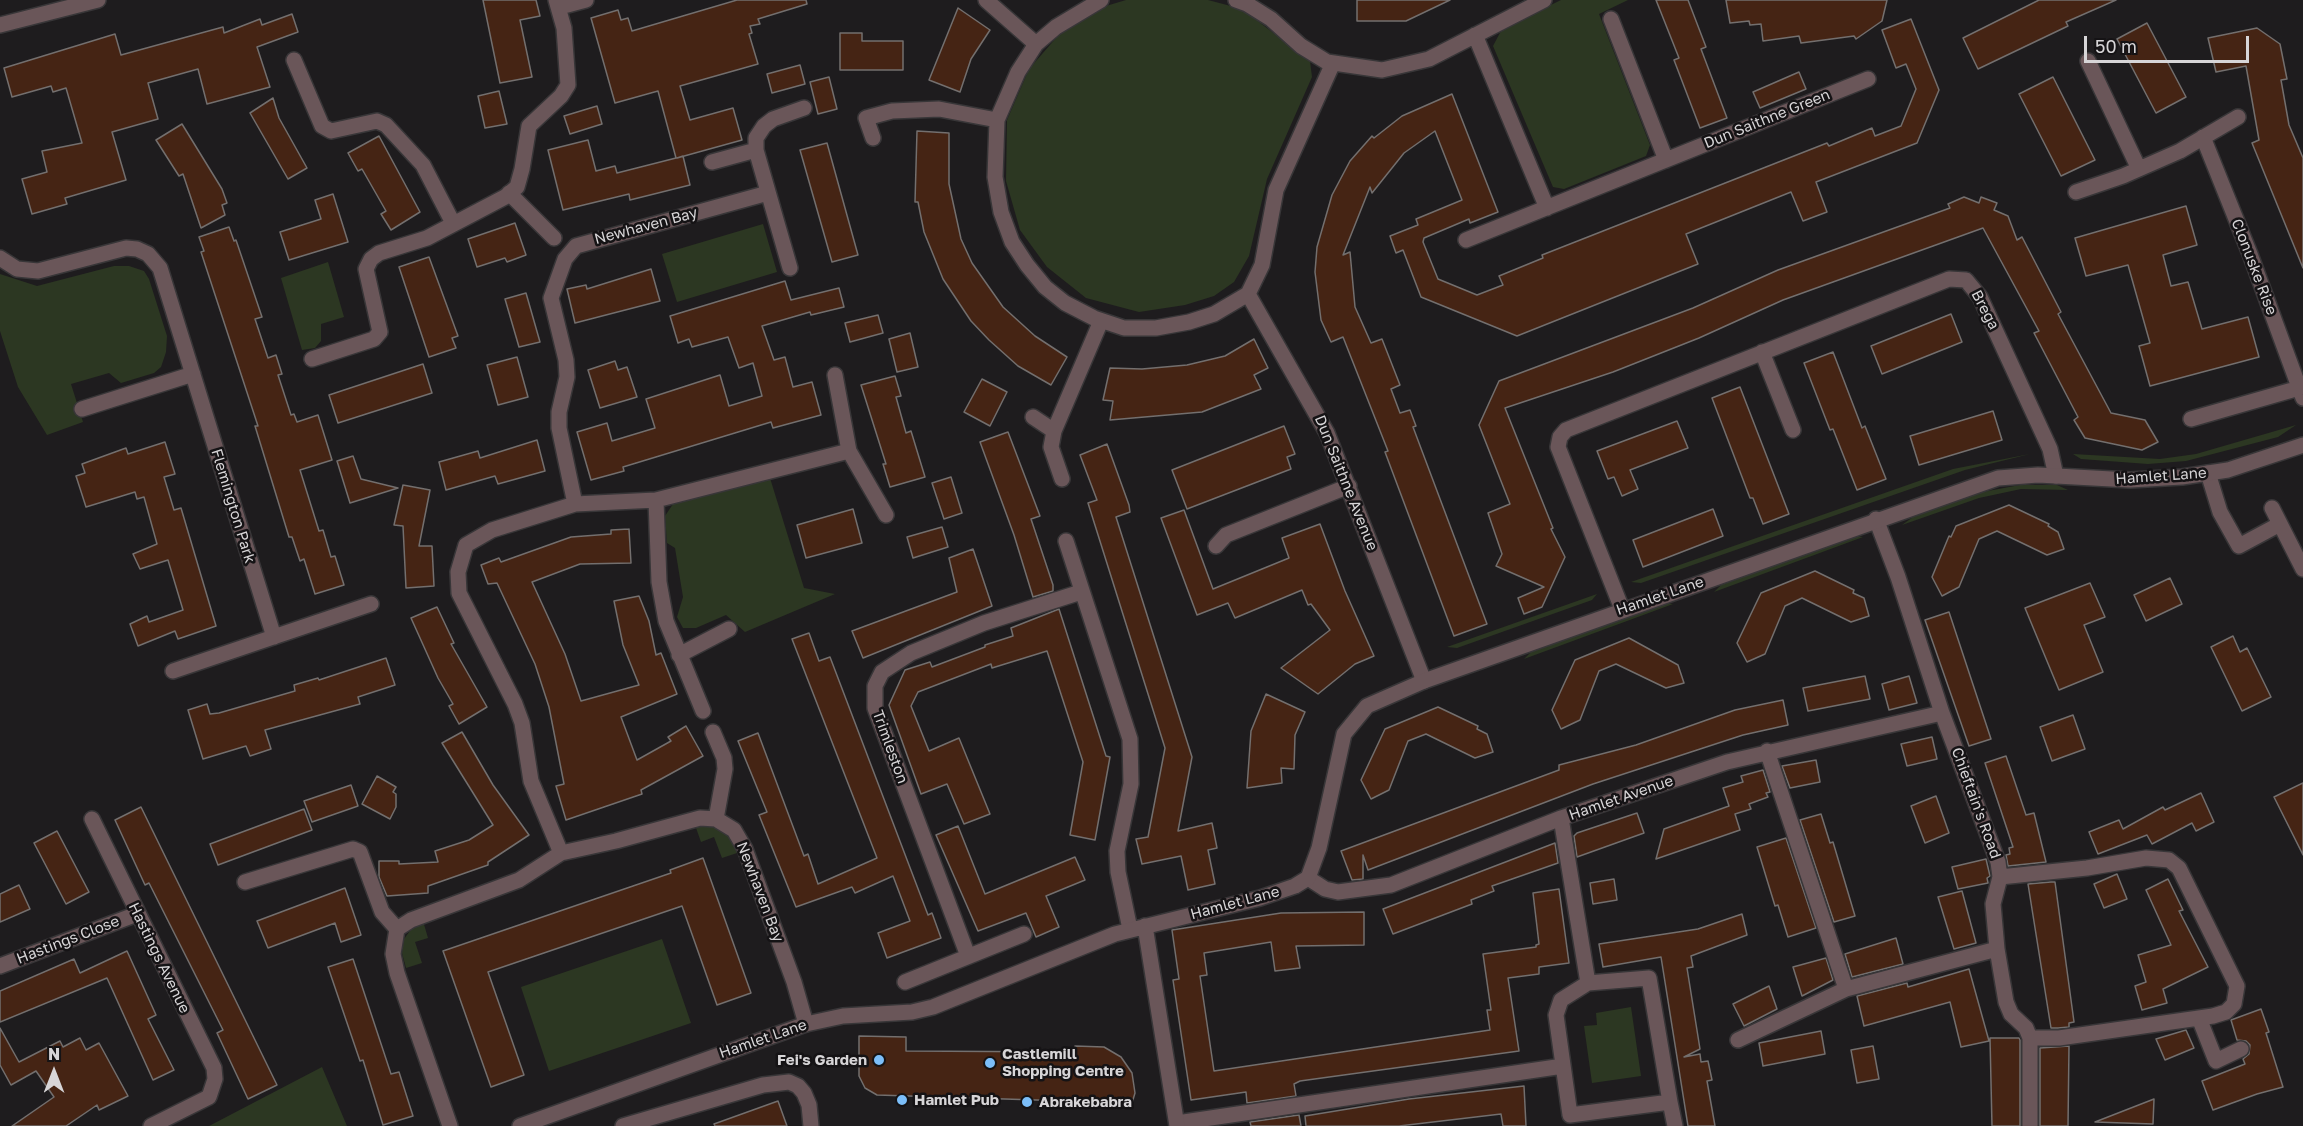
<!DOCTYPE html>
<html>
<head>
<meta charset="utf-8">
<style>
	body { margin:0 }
	#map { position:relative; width:2303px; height:1126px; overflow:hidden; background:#1e1c1e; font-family:"Golos Text",sans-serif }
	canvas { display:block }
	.north { position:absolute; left:24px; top:1042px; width:60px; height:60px; -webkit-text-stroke:4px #151315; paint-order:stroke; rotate:0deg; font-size:16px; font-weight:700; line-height:24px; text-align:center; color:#d7d5d7 }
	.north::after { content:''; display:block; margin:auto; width:21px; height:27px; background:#d7d5d7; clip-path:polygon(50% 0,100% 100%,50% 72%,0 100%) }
	.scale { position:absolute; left:2084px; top:36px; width:165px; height:27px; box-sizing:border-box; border:3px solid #d7d5d7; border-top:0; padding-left:8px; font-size:18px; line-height:21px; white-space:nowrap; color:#d7d5d7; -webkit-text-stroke:4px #151315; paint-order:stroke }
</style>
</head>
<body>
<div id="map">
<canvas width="2303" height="1126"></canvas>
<div class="north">N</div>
<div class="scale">50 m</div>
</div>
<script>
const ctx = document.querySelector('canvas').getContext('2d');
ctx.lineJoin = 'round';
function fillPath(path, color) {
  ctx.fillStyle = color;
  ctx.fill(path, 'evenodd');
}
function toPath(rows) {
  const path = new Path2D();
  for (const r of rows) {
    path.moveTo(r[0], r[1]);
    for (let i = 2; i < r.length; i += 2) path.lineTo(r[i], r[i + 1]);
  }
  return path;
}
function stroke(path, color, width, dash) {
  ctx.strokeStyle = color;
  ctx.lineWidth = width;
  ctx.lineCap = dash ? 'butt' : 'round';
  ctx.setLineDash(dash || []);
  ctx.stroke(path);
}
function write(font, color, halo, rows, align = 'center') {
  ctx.font = font + ' "Golos Text",sans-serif';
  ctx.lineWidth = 5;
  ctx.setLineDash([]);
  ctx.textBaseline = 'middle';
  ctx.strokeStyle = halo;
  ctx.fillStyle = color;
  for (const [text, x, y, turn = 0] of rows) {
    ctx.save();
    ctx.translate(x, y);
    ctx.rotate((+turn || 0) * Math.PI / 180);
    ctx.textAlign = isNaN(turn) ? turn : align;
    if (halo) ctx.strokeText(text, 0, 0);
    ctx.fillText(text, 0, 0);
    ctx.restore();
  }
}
fillPath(toPath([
	[1126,0,1208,0,1242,9,1310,61,1312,77,1267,179,1249,256,1234,282,1214,296,1185,305,1139,312,1086,298,1047,267,1020,230,1006,181,1007,120,1029,69,1063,30,1096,9],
	[1561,0,1628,0,1599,14,1650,145,1646,156,1564,189,1553,187,1493,46,1502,29],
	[763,224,777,272,677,302,662,254],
	[328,262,344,317,321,324,321,341,315,348,302,350,281,278],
	[114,266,129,266,144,271,149,279,167,336,166,352,161,367,154,373,121,383,109,373,71,384,83,422,47,435,18,387,0,331,0,274,37,286],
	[2296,425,2278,437,2186,461,2148,464,2081,459,2073,454,2160,459,2196,454],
	[2030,454,1965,470,1641,583,1631,582,1953,469],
	[770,478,804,588,835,594,745,632,726,615,696,628,683,628,677,617,683,597,675,548,667,543,665,516,673,504],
	[2020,485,2057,485,2068,490,2021,489,1979,498,1902,525,1913,517,1977,493],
	[1855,536,1863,537,1714,592,1721,585],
	[1597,594,1592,600,1457,648,1447,647],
	[1666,603,1673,604,1524,659,1531,652],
	[708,824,721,828,731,838,737,853,722,858,714,837,701,842,695,825],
	[423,921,428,938,415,942,422,963,406,968,402,953,404,939,412,928],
	[662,939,691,1023,549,1071,521,987],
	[1631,1007,1641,1076,1592,1083,1584,1026,1597,1025,1596,1013],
	[322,1067,347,1126,209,1126]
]), '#2c3722');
const building = toPath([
	[483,0,536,0,540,16,520,20,532,77,500,83,483,0],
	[737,0,806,0,807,4,758,19,760,24,750,26,752,33,749,34,758,64,680,86,690,120,733,108,742,140,677,158,683,156,690,185,630,200,629,194,563,210,548,150,588,140,596,171,615,166,617,173,676,158,658,91,615,103,591,18,618,10,621,20,628,18,632,31,737,0],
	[1357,0,1450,0,1406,21,1357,21,1357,0],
	[1656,0,1688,0,1706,47,1701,49,1727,118,1700,128,1674,60,1679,58,1656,0],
	[1726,0,1887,0,1882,21,1856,39,1854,36,1801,43,1799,36,1763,41,1761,24,1750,25,1749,21,1730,23,1726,0],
	[2039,0,2116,0,2066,22,2068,26,1978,69,1963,38,2039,0],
	[958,8,990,30,971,59,960,92,929,80,958,8],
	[292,14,298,32,257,47,270,87,207,104,198,69,148,83,158,119,112,132,126,180,65,198,67,204,32,214,22,179,47,172,42,151,82,143,66,88,53,92,51,86,12,97,4,68,115,34,121,55,223,27,224,33,260,19,262,25,292,14],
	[1911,19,1939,90,1917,143,1816,182,1827,212,1803,221,1791,192,1686,234,1698,264,1517,336,1421,297,1403,250,1396,253,1390,236,1418,225,1416,219,1462,200,1435,131,1404,153,1372,193,1370,187,1343,255,1350,252,1355,307,1371,343,1382,339,1400,385,1391,389,1400,413,1410,410,1416,426,1413,427,1487,624,1454,636,1385,452,1388,451,1343,337,1331,342,1321,320,1315,272,1317,247,1332,195,1350,161,1372,136,1374,138,1402,116,1452,94,1498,212,1470,223,1469,219,1424,238,1423,242,1438,279,1477,295,1503,285,1499,276,1543,258,1542,255,1827,143,1829,146,1872,128,1875,136,1901,126,1916,89,1906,64,1896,68,1882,30,1911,19],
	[2147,23,2186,97,2156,113,2117,39,2147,23],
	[2257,28,2280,44,2287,79,2281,80,2289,125,2303,158,2303,268,2252,143,2259,140,2246,66,2216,72,2208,38,2257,28],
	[840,33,862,33,862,41,903,41,903,70,840,70,840,33],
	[800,65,805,84,772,93,767,74,800,65],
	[1799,72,1806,89,1760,108,1753,92,1799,72],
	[829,77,837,109,818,114,810,82,829,77],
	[2053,77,2095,160,2061,176,2019,94,2053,77],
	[499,91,507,124,485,128,478,96,499,91],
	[273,98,279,118,307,168,288,179,250,113,273,98],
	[597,106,602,124,570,134,564,116,597,106],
	[182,124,222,189,227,203,222,205,225,215,201,228,183,174,179,176,156,140,182,124],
	[917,131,949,133,949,184,961,239,972,263,1003,307,1035,336,1067,357,1051,385,1018,366,989,340,971,321,943,279,924,232,918,202,915,202,917,131],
	[379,136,420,212,391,230,381,214,386,211,362,169,358,171,348,153,379,136],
	[827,143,858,255,832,262,800,150,827,143],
	[333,194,348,242,289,260,280,232,321,219,315,200,333,194],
	[1964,197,1979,203,1981,197,1997,203,1994,210,2008,216,2017,240,2022,237,2061,312,2058,314,2111,413,2145,420,2158,442,2142,450,2085,438,2074,420,2078,417,2034,333,2039,331,1983,228,1783,300,1699,338,1613,372,1505,408,1553,528,1551,529,1565,557,1542,607,1524,614,1518,598,1544,587,1496,566,1502,554,1488,513,1510,504,1479,425,1499,381,1693,308,1778,270,1950,208,1948,204,1964,197],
	[2186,206,2197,245,2163,255,2171,286,2188,282,2202,329,2248,317,2259,357,2150,386,2139,346,2150,343,2128,265,2086,276,2075,238,2186,206],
	[515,223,526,255,507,262,505,258,477,267,468,239,515,223],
	[229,227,234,241,236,240,262,317,255,319,268,358,276,355,282,374,278,375,291,415,294,414,297,422,318,415,332,460,300,470,319,531,323,530,331,557,335,556,344,585,315,594,304,559,300,561,292,537,289,537,255,426,258,426,201,252,204,251,199,237,229,227],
	[429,257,458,336,452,338,456,348,429,357,399,267,429,257],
	[651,269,660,301,575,323,567,289,586,285,587,289,651,269],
	[785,281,791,300,839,288,844,307,811,315,810,312,762,326,774,360,785,357,793,387,812,382,821,415,773,428,771,422,623,467,624,471,591,480,577,432,607,423,612,441,655,428,646,399,720,375,729,406,762,396,753,363,739,368,728,337,692,347,689,339,678,343,670,316,785,281],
	[526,293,540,342,519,347,505,299,526,293],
	[1951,314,1962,342,1882,374,1871,346,1951,314],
	[878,315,883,333,850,342,845,323,878,315],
	[910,333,918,367,897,372,889,339,910,333],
	[1254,339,1268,368,1254,375,1261,389,1202,412,1110,420,1113,401,1103,400,1110,368,1142,369,1187,365,1225,356,1254,339],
	[1833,352,1862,428,1865,426,1886,479,1857,490,1833,429,1830,430,1804,363,1833,352],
	[517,357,528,397,498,405,487,365,517,357],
	[615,361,618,370,627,367,637,397,600,408,588,370,615,361],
	[423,364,432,393,338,423,329,395,423,364],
	[895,376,901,396,896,397,906,433,911,431,925,477,890,487,883,464,886,464,861,385,895,376],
	[982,379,1007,392,990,426,964,412,982,379],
	[1740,387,1789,514,1763,524,1753,498,1750,498,1712,398,1740,387],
	[1993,411,2002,440,1919,465,1910,436,1993,411],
	[1677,421,1688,448,1630,470,1638,489,1622,496,1614,477,1608,479,1597,451,1677,421],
	[1284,426,1295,454,1287,457,1291,469,1187,509,1172,470,1284,426],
	[1008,432,1040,516,1031,519,1053,585,1053,591,1033,597,1014,535,980,442,1008,432],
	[537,440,545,471,498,484,495,476,446,490,439,462,478,451,480,458,537,440],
	[165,442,175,474,164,477,174,510,181,508,216,626,178,639,175,631,138,646,130,624,147,616,149,622,183,610,168,560,140,569,133,554,157,544,144,497,137,499,135,492,86,507,76,476,85,473,82,464,126,448,128,454,165,442],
	[1107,444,1129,505,1130,512,1116,517,1192,757,1178,831,1212,823,1217,848,1208,850,1215,884,1188,890,1181,856,1142,864,1136,839,1148,837,1165,748,1088,503,1097,500,1080,455,1107,444],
	[353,456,361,479,398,488,350,503,337,461,353,456],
	[951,477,962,513,944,519,932,483,951,477],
	[403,485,430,490,419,546,432,546,434,586,406,588,403,526,394,525,403,485],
	[2009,505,2049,524,2048,526,2058,532,2064,549,2047,555,1997,531,1979,539,1959,587,1942,596,1932,577,1949,536,1951,537,1956,526,2009,505],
	[853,509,862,543,806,558,797,525,853,509],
	[1713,509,1723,536,1643,567,1633,540,1713,509],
	[1184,510,1213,589,1289,558,1282,538,1320,524,1345,591,1374,656,1355,664,1318,694,1281,668,1330,630,1311,604,1308,605,1302,590,1235,618,1228,603,1197,615,1161,518,1184,510],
	[942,527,948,547,913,558,907,537,942,527],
	[629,529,631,563,580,564,532,582,565,654,581,701,639,685,623,645,614,601,639,596,649,621,656,655,661,653,677,694,621,717,637,760,671,741,668,737,686,726,703,756,641,790,642,794,566,820,556,786,564,784,549,707,535,664,497,583,488,584,481,565,499,558,501,562,571,537,611,534,611,530,629,529],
	[973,549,992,606,863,658,852,631,957,592,949,558,973,549],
	[1815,571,1854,590,1853,593,1864,598,1869,616,1851,622,1802,598,1785,606,1765,654,1747,662,1737,643,1761,593,1815,571],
	[2170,578,2182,604,2146,621,2134,595,2170,578],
	[2090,583,2105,617,2084,625,2103,672,2059,690,2025,608,2090,583],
	[437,607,454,643,451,644,487,707,459,724,449,706,453,704,438,678,411,618,437,607],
	[1059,609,1106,756,1110,757,1095,840,1070,835,1083,762,1047,651,992,668,991,664,918,692,911,706,929,751,959,738,990,814,964,824,947,784,921,794,889,705,905,670,930,662,932,667,985,647,985,645,1013,636,1011,628,1059,609],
	[1949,612,1991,739,1969,746,1925,620,1949,612],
	[809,633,819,661,830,657,928,915,932,913,941,938,887,958,878,933,910,921,893,876,855,893,852,887,796,907,759,815,767,812,738,741,758,733,804,856,808,854,818,884,877,858,792,639,809,633],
	[2233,636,2240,652,2247,648,2271,697,2242,711,2211,647,2233,636],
	[1629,638,1678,665,1684,683,1666,688,1616,664,1599,671,1580,720,1561,729,1552,710,1575,660,1629,638],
	[386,658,395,685,358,697,360,704,265,730,271,749,250,756,246,746,203,759,188,710,207,704,210,714,219,713,295,691,294,685,318,678,319,680,386,658],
	[1865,676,1870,699,1808,711,1803,688,1865,676],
	[1909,676,1917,703,1889,710,1882,684,1909,676],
	[1266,694,1305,712,1295,735,1294,769,1281,768,1282,783,1247,788,1251,731,1266,694],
	[1783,700,1788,725,1743,735,1593,784,1368,870,1363,855,1363,879,1352,880,1341,851,1559,770,1559,765,1636,745,1735,710,1783,700],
	[1438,707,1478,726,1477,729,1487,734,1493,752,1475,758,1426,734,1408,741,1389,790,1371,799,1361,780,1385,729,1438,707],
	[2073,715,2085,749,2052,761,2040,727,2073,715],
	[462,732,493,785,529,835,488,862,488,865,428,886,428,893,387,896,379,877,379,861,399,861,399,864,438,862,435,851,469,840,493,825,442,743,462,732],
	[1932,737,1937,759,1907,766,1901,744,1932,737],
	[2006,756,2026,815,2034,813,2046,862,2008,866,2006,855,2010,854,2009,848,2013,847,1985,763,2006,756],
	[1816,760,1820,782,1790,788,1782,766,1816,760],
	[1763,770,1770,792,1766,793,1768,797,1749,804,1751,809,1735,814,1740,830,1656,859,1664,829,1729,806,1723,788,1743,782,1741,776,1763,770],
	[377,776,396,787,393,792,396,794,396,807,390,819,362,804,377,776],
	[2303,783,2303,855,2274,797,2303,783],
	[351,785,358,806,312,822,304,801,351,785],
	[2201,793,2214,822,2196,831,2192,823,2152,844,2147,835,2098,854,2089,832,2119,820,2123,829,2163,807,2165,810,2201,793],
	[1936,796,1949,833,1925,843,1911,806,1936,796],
	[141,807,277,1085,248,1099,217,1033,223,1030,149,883,145,885,115,820,141,807],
	[304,809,312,830,218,865,210,844,304,809],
	[1637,813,1644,833,1577,857,1574,836,1577,833,1637,813],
	[1821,814,1830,843,1833,842,1855,916,1834,922,1800,820,1821,814],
	[958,826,985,894,1075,857,1085,880,1046,896,1059,927,1036,937,1026,913,978,931,936,835,958,826],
	[57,831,89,892,66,904,34,843,57,831],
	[1786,838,1816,928,1788,937,1778,905,1775,906,1757,847,1786,838],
	[1555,843,1558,863,1492,886,1494,891,1471,900,1472,904,1393,934,1383,909,1555,843],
	[703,858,751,993,717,1005,682,906,488,972,524,1075,491,1087,443,951,671,873,670,870,703,858],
	[1986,859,1990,876,1987,878,1988,883,1958,889,1952,867,1986,859],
	[2117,874,2127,899,2104,908,2094,884,2117,874],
	[1614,879,1617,900,1593,904,1590,883,1614,879],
	[2168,879,2183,910,2179,911,2208,967,2163,989,2167,1003,2142,1010,2135,986,2146,982,2138,955,2171,945,2146,890,2168,879],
	[2051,882,2055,882,2074,1022,2069,1023,2069,1027,2058,1028,2051,1028,2028,884,2051,882],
	[19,885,30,909,0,922,0,894,19,885],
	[345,888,361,935,341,942,335,923,268,948,257,921,345,888],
	[1559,889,1569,963,1539,967,1539,974,1508,978,1519,1051,1300,1081,1294,1084,1296,1096,1247,1103,1246,1092,1191,1100,1173,980,1179,979,1172,930,1281,913,1364,912,1364,945,1296,946,1300,968,1275,971,1271,942,1204,953,1207,975,1200,976,1214,1071,1490,1030,1487,1010,1491,1010,1483,954,1536,947,1536,945,1539,944,1533,893,1559,889],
	[1962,891,1976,943,1954,949,1938,897,1962,891],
	[1742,914,1747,935,1691,956,1693,967,1687,968,1700,1049,1684,1057,1700,1054,1701,1062,1708,1061,1712,1080,1707,1081,1715,1126,1688,1126,1661,957,1603,967,1599,944,1698,929,1742,914],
	[1896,938,1903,964,1852,977,1845,954,1896,938],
	[127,951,156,1015,148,1019,174,1070,153,1080,107,978,0,1022,0,991,74,959,80,973,127,951],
	[1826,958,1833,980,1802,996,1793,967,1826,958],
	[353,959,391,1074,399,1072,413,1116,383,1125,363,1060,360,1061,328,967,353,959],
	[1969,969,1989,1041,1961,1047,1950,1002,1864,1026,1857,996,1907,983,1908,987,1969,969],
	[1769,986,1777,1009,1744,1026,1733,1004,1769,986],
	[2261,1009,2269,1032,2266,1033,2283,1087,2257,1094,2213,1110,2202,1081,2245,1064,2243,1059,2249,1054,2250,1045,2246,1041,2237,1040,2231,1020,2261,1009],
	[0,1028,19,1062,60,1041,63,1047,80,1038,86,1050,99,1043,128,1096,99,1110,97,1105,66,1126,12,1126,54,1097,36,1071,11,1085,0,1065,0,1028],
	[2186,1030,2194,1048,2165,1060,2156,1039,2186,1030],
	[1821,1031,1825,1054,1763,1066,1759,1043,1821,1031],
	[859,1036,906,1037,906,1051,1075,1052,1075,1046,1104,1047,1121,1057,1132,1073,1135,1093,1132,1103,877,1095,865,1088,859,1076,859,1036],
	[1990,1038,2019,1038,2020,1040,2020,1126,1992,1126,1990,1038],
	[1873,1046,1879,1079,1857,1083,1851,1050,1873,1046],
	[2069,1046,2068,1126,2040,1126,2040,1048,2069,1046],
	[1524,1086,1526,1126,1503,1126,1501,1114,1399,1126,1306,1126,1305,1116,1409,1099,1524,1086],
	[2154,1099,2153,1124,2095,1122,2154,1099],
	[778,1101,787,1126,715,1126,714,1124,778,1101],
	[1299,1115,1301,1126,1251,1126,1250,1122,1299,1115]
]);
fillPath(building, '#452414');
stroke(building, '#736f6e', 1.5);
const minor = toPath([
	[986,0,1036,44],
	[1101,0,1056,27,1036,44,1018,72,997,120,995,177,1001,212,1012,242,1027,265,1045,287,1065,303,1094,318,1124,328,1156,328,1189,322,1214,314,1248,294,1262,265,1276,190,1333,63],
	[1236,0,1247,4,1271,19,1301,46,1327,62,1382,70,1429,59,1544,0],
	[560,7,586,0],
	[1611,19,1666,160],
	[0,25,98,0],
	[1475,35,1547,208],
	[294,60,322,126,331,131,377,121,386,125,423,165,453,223],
	[2088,61,2139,169],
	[2203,137,2250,254,2303,398],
	[873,138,866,118,892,111,939,109,997,120],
	[712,162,756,150],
	[2076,192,2123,176,2180,151,2238,117],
	[509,193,554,238],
	[1466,240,1868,79],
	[0,258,17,269,38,271,126,248,137,249,148,254,160,268,274,637],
	[790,268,756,150,756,138,764,126,773,119,804,108],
	[1248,294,1327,433,1424,681],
	[1762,352,1793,430],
	[312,359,374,339,380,332,366,269,371,259,379,253,427,238,505,197,517,187,522,169,529,126,561,96,568,85,564,28,556,0],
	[835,375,849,451,886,515],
	[82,409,193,374],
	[1033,417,1054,431],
	[2191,419,2303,387],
	[2208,473,2220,512,2239,546,2280,524],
	[1062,479,1051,447,1054,431,1101,321],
	[656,500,659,582,666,621,703,711],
	[575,504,559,428,559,412,567,377,566,360,551,298,565,259,576,246,768,193],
	[2272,508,2303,569],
	[1876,519,1898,577,1942,713,1998,862,2000,877,1993,904,1997,949,2006,1002,2011,1014,2026,1028,2030,1038,2030,1126],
	[1066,541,1130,739,1131,784,1117,851,1118,872,1130,929],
	[1216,546,1226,535,1349,486],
	[1622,609,1558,447,1560,437,1566,430,1949,279,1966,280,1980,297,2050,449,2056,476],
	[679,655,729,629],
	[173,671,371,604],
	[713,732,724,758,725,769,716,819],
	[1767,751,1846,989],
	[1561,818,1588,983,1561,1000,1556,1015,1570,1115,1670,1102,1649,978,1588,983],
	[92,819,214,1068,215,1079,209,1097,151,1126],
	[561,853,531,781,522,723,515,704,459,593,458,572,466,545,492,530,575,504,656,500,849,451],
	[2000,877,2087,868,2146,858,2169,860,2179,868,2237,986,2234,1004,2226,1012,2213,1016,2059,1038,2030,1038],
	[1308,878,1325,889,1338,892,1391,885,1561,818,1727,762,1942,713],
	[245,882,353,849,360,852,382,912,397,929],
	[968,956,875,708,875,686,882,672,911,653,984,623,1081,592],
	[0,966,137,914],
	[905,982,1024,934],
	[2199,1018,2216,1061,2241,1049],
	[1738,1040,1846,989,1997,949],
	[1670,1102,1675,1126],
	[1177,1123,1563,1066],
	[450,1126,397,973,393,954,397,929,411,920,519,880,561,853,616,841,700,818,716,819,734,830,745,849,794,982,806,1024],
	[623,1126,763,1085,789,1082,798,1086,804,1093,809,1105,811,1126]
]);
const tertiary = toPath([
	[1145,926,1177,1126],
	[520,1126,806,1024,843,1016,912,1012,933,1007,1115,934,1260,898,1295,886,1308,878,1319,848,1344,734,1367,706,1424,681,1998,478,2038,475,2130,480,2182,477,2228,470,2303,445]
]);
stroke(minor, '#383638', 18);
stroke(tertiary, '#383638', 18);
stroke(minor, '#6a5659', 15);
stroke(tertiary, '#6a5659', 15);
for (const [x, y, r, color] of [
	[879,1060,6,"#7cbef9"],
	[990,1063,6,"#7cbef9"],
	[902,1100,6,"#7cbef9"],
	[1027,1102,6,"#7cbef9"]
]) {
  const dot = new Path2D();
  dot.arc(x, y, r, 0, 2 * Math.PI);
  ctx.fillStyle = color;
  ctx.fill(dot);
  stroke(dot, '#151315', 2);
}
write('15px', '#d7d5d7', '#151315', [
	["Dun Saithne Green",1767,119,-22],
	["Newhaven Bay",646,226,-15],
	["Clonuske Rise",2254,267,69],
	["Brega",1985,310,62],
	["Hamlet Lane",2161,476,-4],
	["Dun Saithne Avenue",1346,483,68],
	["Flemington Park",233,506,73],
	["Hamlet Lane",1660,596,-19],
	["Trimleston",890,747,70],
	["Hamlet Avenue",1621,798,-19],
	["Chieftain's Road",1976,803,70],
	["Newhaven Bay",760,892,69],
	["Hamlet Lane",1235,903,-15],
	["Hastings Close",68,940,-21],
	["Hastings Avenue",159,958,64],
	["Hamlet Lane",763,1039,-19]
]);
write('bold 15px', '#d7d5d7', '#151315', [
	["Castlemill",1002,1054],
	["Shopping Centre",1002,1071],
	["Fei's Garden",867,1060,"right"],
	["Hamlet Pub",914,1100],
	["Abrakebabra",1039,1102]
], 'left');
</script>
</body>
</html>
